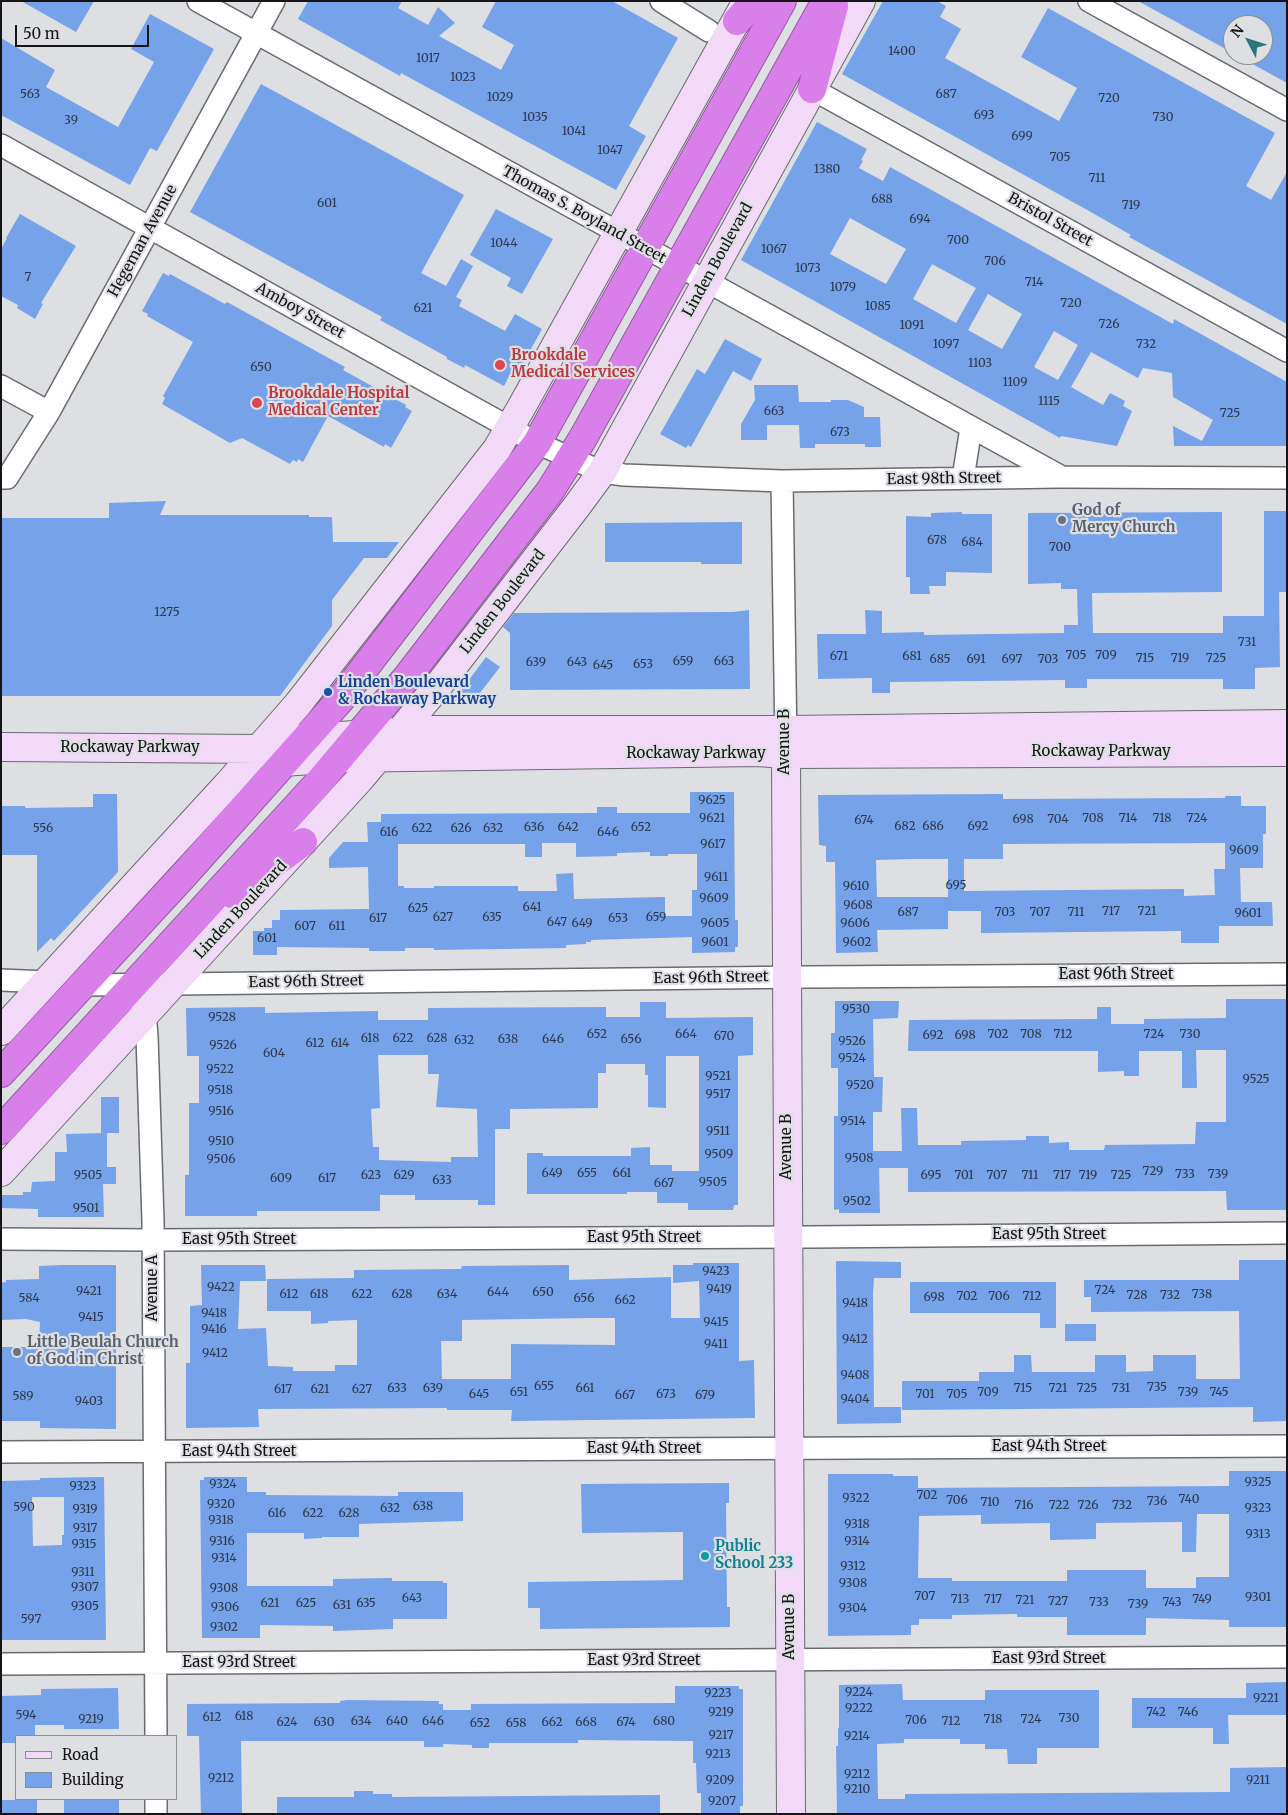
<!DOCTYPE html>
<html>
<head>
<meta charset="utf-8">
<style>
	body { margin:0 }
	#map { position:relative; width:1288px; height:1815px; overflow:hidden; background:#dddfe3; font-family:Merriweather,serif }
	canvas { display:block }
	.frame { position:absolute; inset:0; border:2px solid #151517; pointer-events:none }
	.legend { position:absolute; left:15px; top:1735px; width:162px; height:65px; box-sizing:border-box; background:#dddfe3; border:1px solid #8d8e91; margin:0; padding:6px 9px; list-style:none; font-size:15px; color:#151517 }
	.legend li { display:flex; align-items:center; gap:10px; height:25px }
	.legend b { width:25px; border:1px solid #8d8e91 }
	.north { position:absolute; left:1223px; top:15px; width:50px; height:50px; box-sizing:border-box; background:#dddfe3; border:1px solid #8d8e91; border-radius:50%; rotate:310deg; font-size:14px; font-weight:700; line-height:20px; text-align:center; color:#151517 }
	.north::after { content:''; display:block; margin:auto; width:18px; height:22px; background:#2b757b; clip-path:polygon(50% 0,100% 100%,50% 72%,0 100%) }
	.scale { position:absolute; left:15px; top:25px; width:134px; height:22px; box-sizing:border-box; border:2px solid #151517; border-top:0; padding-left:6px; font-size:15px; line-height:18px; white-space:nowrap; color:#151517; -webkit-text-stroke:4px #dddfe3; paint-order:stroke }
</style>
</head>
<body>
<div id="map">
<canvas width="1288" height="1815"></canvas>
<div class="frame"></div>
<ul class="legend">
<li><b style="height:6px;background:#f3d9f8"></b>Road</li>
<li><b style="height:14px;background:#75a2e9"></b>Building</li>
</ul>
<div class="north">N</div>
<div class="scale">50 m</div>
</div>
<script>
const ctx = document.querySelector('canvas').getContext('2d');
ctx.lineJoin = 'round';
function fillPath(path, color) {
  ctx.fillStyle = color;
  ctx.fill(path, 'evenodd');
}
function toPath(rows) {
  const path = new Path2D();
  for (const r of rows) {
    path.moveTo(r[0], r[1]);
    for (let i = 2; i < r.length; i += 2) path.lineTo(r[i], r[i + 1]);
  }
  return path;
}
function stroke(path, color, width, dash) {
  ctx.strokeStyle = color;
  ctx.lineWidth = width;
  ctx.lineCap = dash ? 'butt' : 'round';
  ctx.setLineDash(dash || []);
  ctx.stroke(path);
}
function write(font, color, halo, rows, align = 'center') {
  ctx.font = font + ' Merriweather,serif';
  ctx.lineWidth = 4.5;
  ctx.setLineDash([]);
  ctx.textBaseline = 'middle';
  ctx.strokeStyle = halo;
  ctx.fillStyle = color;
  for (const [text, x, y, turn = 0] of rows) {
    ctx.save();
    ctx.translate(x, y);
    ctx.rotate((+turn || 0) * Math.PI / 180);
    ctx.textAlign = isNaN(turn) ? turn : align;
    if (halo) ctx.strokeText(text, 0, 0);
    ctx.fillText(text, 0, 0);
    ctx.restore();
  }
}
fillPath(toPath([
	[21,1,94,1,76,32],
	[308,1,402,1,398,8,428,25,438,7,455,23,439,36,501,70,514,45,482,27,496,1,612,1,678,38,629,126,646,136,616,190,401,73,400,76,298,19],
	[883,1,937,1,946,6,940,17,961,29,945,58,1059,121,1077,88,1021,57,1048,8,1275,133,1246,186,1271,200,1287,172,1287,324,1129,237,1131,235,1089,211,842,74],
	[1138,1,1287,1,1287,83,1236,55,1263,55,1263,25,1233,25,1233,53],
	[150,14,214,49,157,151,150,148,130,185,1,115,1,38,55,70,46,87,118,127,154,62,131,49],
	[261,84,464,195,421,273,446,286,461,259,473,266,456,297,462,300,459,306,505,331,515,314,542,329,515,378,509,376,504,386,465,365,464,368,447,359,447,357,380,320,382,317,190,212],
	[817,122,867,149,861,160,863,161,859,168,883,181,890,167,1173,324,1174,319,1287,382,1287,446,1174,446,1173,426,1202,441,1213,420,1173,397,1172,373,1143,368,1138,378,1091,352,1071,387,1103,405,1110,393,1125,401,1123,406,1132,411,1117,446,1061,436,1060,438,741,260],
	[850,218,906,249,886,284,830,254],
	[932,264,976,288,956,323,913,299],
	[988,294,1022,314,1002,349,968,330],
	[1054,331,1078,345,1058,380,1034,367],
	[496,209,553,239,522,294,507,286,511,278,470,255],
	[20,214,76,246,41,303,43,304,35,319,17,308,18,305,1,296,1,249,7,238,6,238],
	[163,273,169,276,170,274,225,304,227,302,345,367,343,370,406,405,405,407,412,411,391,448,385,444,384,447,328,416,303,462,298,459,297,462,293,460,290,464,242,438,230,443,162,404,165,398,163,396,193,342,147,316,148,314,142,311],
	[725,339,762,359,751,381,733,371,691,447,688,445,686,448,660,434,697,369,705,374],
	[754,385,798,385,799,402,831,402,831,400,848,400,864,407,864,417,880,417,881,447,865,447,865,444,815,444,815,448,800,448,799,425,767,425,767,440,741,440,741,424,755,400],
	[166,501,160,515,309,515,309,517,332,517,333,542,399,542,387,558,364,558,332,600,332,626,280,696,1,696,1,518,109,518,109,503],
	[1264,511,1287,511,1287,592,1279,592,1280,667,1255,668,1255,689,1223,689,1223,679,1087,679,1087,688,1065,688,1065,680,890,682,890,693,872,693,872,678,818,679,817,634,866,634,865,610,882,611,882,633,924,632,924,635,1064,633,1064,625,1078,625,1077,589,1061,589,1061,583,1028,584,1028,513,1222,512,1222,592,1092,593,1093,633,1223,633,1223,616,1264,616],
	[962,512,962,514,992,514,992,573,946,572,946,586,929,586,930,594,910,594,910,577,906,577,906,516,931,517,931,513],
	[742,522,742,564,701,564,701,562,605,562,605,523],
	[749,610,750,689,510,690,510,633,503,627,514,613,733,612],
	[486,657,500,667,473,702,460,692],
	[690,792,734,792,735,920,738,920,738,947,735,947,735,952,692,953,692,937,591,940,591,942,586,942,586,944,566,945,566,948,434,950,434,948,405,948,405,951,369,951,369,948,277,947,277,955,253,955,253,931,264,931,264,928,272,928,272,920,280,920,280,910,369,909,368,867,329,868,329,858,343,842,368,842,367,822,381,822,381,814,597,813,597,807,617,807,617,813,690,813],
	[542,843,576,843,576,857,617,856,617,853,650,852,650,856,668,856,668,854,697,854,697,890,692,890,692,916,665,916,665,897,574,899,573,873,556,874,557,891,518,891,518,886,434,886,434,888,404,888,404,886,398,886,398,844,525,844,525,857,542,857],
	[93,794,117,794,118,872,54,941,51,938,37,952,37,855,1,855,1,806,25,806,25,808,93,807],
	[1003,794,1003,799,1225,798,1225,796,1241,796,1241,806,1266,806,1266,834,1263,834,1263,868,1240,868,1241,902,1272,902,1273,926,1219,926,1219,943,1181,943,1181,931,981,933,981,911,948,911,948,929,877,930,878,952,836,953,835,862,826,862,826,846,819,845,818,795],
	[1225,843,1225,869,1214,869,1215,895,1184,896,1184,889,964,891,964,859,1003,859,1003,844],
	[913,859,948,859,948,897,877,897,876,860],
	[1226,999,1287,999,1287,1210,1227,1210,1226,1191,908,1192,908,1168,879,1168,880,1213,839,1213,839,1209,834,1210,834,1116,838,1116,838,1068,831,1068,831,1033,835,1033,835,1001,899,1001,898,1018,873,1019,874,1077,883,1077,882,1112,873,1112,873,1151,902,1151,901,1108,917,1108,918,1145,961,1145,961,1141,1026,1140,1026,1136,1049,1136,1049,1143,1069,1142,1069,1150,1104,1150,1105,1145,1195,1144,1196,1122,1226,1122,1226,1050,1196,1050,1197,1088,1182,1088,1182,1051,1139,1051,1139,1076,1124,1076,1124,1071,1098,1072,1098,1051,908,1051,909,1020,1097,1019,1097,1007,1111,1007,1111,1024,1144,1024,1144,1019,1226,1018],
	[640,1002,666,1002,666,1018,753,1017,753,1055,738,1056,738,1205,734,1205,733,1210,688,1210,688,1203,657,1203,657,1192,627,1192,627,1194,527,1194,527,1153,543,1153,543,1156,631,1156,631,1148,650,1147,650,1165,672,1165,672,1171,699,1171,699,1056,666,1056,666,1108,648,1107,648,1075,645,1075,645,1064,606,1064,606,1073,598,1073,598,1108,510,1109,510,1129,495,1129,495,1205,478,1205,478,1200,415,1200,415,1195,380,1195,380,1211,257,1211,257,1216,185,1216,185,1175,189,1175,189,1103,199,1103,199,1056,187,1056,186,1008,265,1007,265,1013,378,1011,378,1020,428,1020,428,1008,606,1007,606,1017,640,1017],
	[378,1055,428,1055,428,1074,439,1074,436,1107,477,1109,478,1157,451,1157,451,1162,379,1160,379,1147,373,1147,371,1109,380,1108],
	[101,1097,119,1097,119,1133,107,1133,107,1167,116,1167,116,1184,103,1184,104,1217,38,1217,38,1209,1,1208,1,1195,23,1195,23,1192,31,1192,32,1182,55,1181,55,1152,67,1152,66,1134,105,1133,101,1133],
	[1239,1260,1287,1260,1287,1421,1253,1422,1253,1407,902,1410,902,1381,979,1381,979,1372,1014,1372,1014,1355,1031,1355,1032,1372,1095,1372,1095,1355,1126,1355,1126,1372,1153,1371,1153,1355,1196,1355,1196,1379,1240,1379,1239,1311,1091,1312,1091,1297,1084,1297,1084,1280,1239,1280],
	[836,1261,901,1262,901,1278,874,1278,873,1293,874,1407,901,1407,901,1423,837,1424],
	[693,1263,739,1263,739,1361,754,1360,755,1418,511,1421,512,1410,447,1410,447,1408,258,1409,259,1427,186,1428,186,1363,190,1363,190,1306,202,1305,201,1265,265,1265,266,1281,240,1281,238,1329,266,1328,268,1366,293,1367,293,1371,335,1371,335,1365,357,1365,357,1320,328,1321,328,1323,311,1324,311,1311,267,1311,267,1279,354,1278,354,1270,461,1269,462,1266,569,1265,569,1280,671,1277,671,1318,700,1318,699,1281,673,1283,673,1265,693,1265],
	[592,1318,615,1318,615,1345,511,1344,511,1379,442,1379,441,1341,462,1341,462,1320],
	[63,1265,116,1265,116,1429,40,1428,40,1421,1,1421,1,1347,39,1347,40,1322,26,1319,1,1320,1,1283,6,1282,6,1280,39,1279,39,1266],
	[910,1282,1056,1282,1056,1328,1040,1328,1040,1313,910,1313],
	[1065,1324,1096,1324,1096,1341,1065,1341],
	[1229,1471,1287,1471,1287,1627,1229,1627,1229,1620,1146,1618,1146,1635,1067,1635,1067,1617,1017,1617,1017,1614,952,1615,952,1619,919,1619,919,1625,911,1625,911,1635,828,1636,828,1474,893,1474,893,1476,918,1476,918,1488,1229,1486],
	[1197,1514,1229,1514,1229,1577,1196,1577,1196,1588,1146,1588,1146,1570,1067,1570,1067,1581,952,1581,952,1578,918,1578,919,1516,981,1515,981,1524,1050,1523,1050,1540,1096,1539,1096,1523,1182,1522,1182,1552,1196,1552],
	[104,1477,106,1640,1,1640,1,1481,40,1480,40,1478],
	[32,1497,64,1497,64,1535,62,1535,62,1545,33,1546],
	[204,1477,247,1477,247,1492,266,1492,266,1495,398,1496,398,1492,463,1492,463,1521,359,1524,359,1537,322,1537,322,1538,304,1539,304,1533,247,1533,247,1586,333,1586,333,1579,392,1578,392,1581,443,1581,443,1583,447,1583,447,1619,393,1619,393,1629,333,1631,333,1626,260,1625,260,1638,202,1638,200,1480,204,1480],
	[729,1483,729,1503,726,1503,727,1607,730,1607,730,1627,540,1629,540,1608,528,1608,528,1582,683,1580,683,1532,582,1533,581,1484],
	[1287,1682,1287,1715,1228,1715,1229,1744,1213,1744,1213,1728,1132,1728,1132,1698,1246,1698,1246,1683],
	[902,1684,903,1700,985,1700,985,1690,1099,1690,1099,1748,1037,1748,1037,1764,1008,1764,1007,1749,985,1749,985,1744,960,1744,960,1739,904,1739,904,1743,877,1744,878,1799,905,1799,905,1794,1230,1792,1230,1768,1287,1767,1287,1814,837,1814,836,1746,838,1746,838,1728,839,1728,839,1685],
	[675,1686,739,1686,739,1689,743,1689,743,1806,740,1806,740,1814,701,1814,701,1793,697,1793,696,1763,693,1763,693,1741,578,1740,578,1743,489,1743,489,1748,472,1748,472,1745,443,1744,443,1747,424,1747,424,1741,241,1741,242,1814,201,1814,199,1736,187,1736,187,1704,340,1703,340,1701,347,1700,439,1701,439,1704,443,1704,443,1710,471,1710,471,1704,675,1703],
	[118,1688,119,1729,64,1729,64,1725,35,1725,35,1736,16,1736,16,1743,1,1743,1,1696,41,1695,41,1689],
	[354,1791,373,1791,373,1794,392,1794,392,1797,660,1795,660,1814,277,1814,277,1797,354,1797],
	[64,1799,119,1799,119,1814,64,1814],
	[1,1800,37,1800,37,1814,1,1814]
]), '#75a2e9');
const street = toPath([
	[198,1,1060,476],
	[661,1,709,31],
	[1089,1,1287,110],
	[812,89,1287,351],
	[1,145,537,443,602,472,624,475,782,481,1061,477,1287,478],
	[1,386,49,412],
	[1,478,7,478,49,412,274,1],
	[963,478,971,428],
	[782,481,786,746],
	[1,980,47,982],
	[82,985,808,977,1287,974],
	[142,1005,145,1013,147,1036,153,1221,156,1736],
	[1,1239,153,1240,809,1237,1287,1233],
	[1,1452,1287,1446],
	[1,1664,1287,1657],
	[156,1799,156,1814]
]);
const secondary = toPath([
	[1,747,259,749,284,740,425,730,785,730,1287,724],
	[269,754,283,762,339,758,757,752,786,754,1287,752],
	[786,754,791,1814],
	[1,1031,229,783,298,704,497,449,521,408,747,1],
	[1,1172,359,780,438,686,577,506,602,472,861,1]
]);
const highway = toPath([
	[737,21,755,1],
	[812,89,834,6],
	[232,894,303,842],
	[1,1073,184,875,340,700,537,443,782,1],
	[1,1130,320,781,408,676,550,491,583,438,826,1]
]);
stroke(street, '#696b6e', 24);
stroke(secondary, '#696b6e', 30);
stroke(highway, '#945aa0', 30);
stroke(street, '#fff', 21);
stroke(secondary, '#f3d9f8', 28);
stroke(highway, '#d87fe9', 28);
for (const [x, y, r, color] of [
	[500,365,6,"#e0444e"],
	[257,403,6,"#e0444e"],
	[1062,520,5,"#6b7280"],
	[328,692,5,"#1a4fb4"],
	[17,1352,5,"#6b7280"],
	[705,1556,5,"#0f9aa8"]
]) {
  const dot = new Path2D();
  dot.arc(x, y, r, 0, 2 * Math.PI);
  ctx.fillStyle = color;
  ctx.fill(dot);
  stroke(dot, '#dddfe3', 2);
}
write('12px', '#2d384c', null, [
	["1400",902,52],
	["1017",428,59],
	["1023",463,78],
	["563",30,95],
	["687",946,95],
	["1029",500,98],
	["720",1109,99],
	["693",984,116],
	["1035",535,118],
	["730",1163,118],
	["39",71,121],
	["1041",574,132],
	["699",1022,137],
	["1047",610,151],
	["705",1060,158],
	["1380",827,170],
	["711",1097,179],
	["688",882,200],
	["601",327,204],
	["719",1131,206],
	["694",920,220],
	["700",958,241],
	["1044",504,244],
	["1067",774,250],
	["706",995,262],
	["1073",808,269],
	["7",28,278],
	["714",1034,283],
	["1079",843,288],
	["720",1071,304],
	["1085",878,307],
	["621",423,309],
	["726",1109,325],
	["1091",912,326],
	["1097",946,345],
	["732",1146,345],
	["1103",980,364],
	["650",261,368],
	["1109",1015,383],
	["1115",1049,402],
	["663",774,412],
	["725",1230,414],
	["673",840,433],
	["678",937,541],
	["684",972,543],
	["700",1060,548],
	["1275",167,613],
	["731",1247,643],
	["705",1076,656],
	["709",1106,656],
	["671",839,657],
	["681",912,657],
	["715",1145,659],
	["719",1180,659],
	["725",1216,659],
	["685",940,660],
	["691",976,660],
	["697",1012,660],
	["703",1048,660],
	["659",683,662],
	["663",724,662],
	["639",536,663],
	["643",577,663],
	["653",643,665],
	["645",603,666],
	["9625",712,801],
	["9621",712,819],
	["708",1093,819],
	["714",1128,819],
	["718",1162,819],
	["724",1197,819],
	["698",1023,820],
	["704",1058,820],
	["674",864,821],
	["682",905,827],
	["686",933,827],
	["692",978,827],
	["636",534,828],
	["642",568,828],
	["652",641,828],
	["556",43,829],
	["622",422,829],
	["626",461,829],
	["632",493,829],
	["616",389,833],
	["646",608,833],
	["9617",713,845],
	["9609",1244,851],
	["9611",716,878],
	["695",956,886],
	["9610",856,887],
	["9609",714,899],
	["9608",858,906],
	["641",532,908],
	["625",418,909],
	["717",1111,912],
	["721",1147,912],
	["687",908,913],
	["703",1005,913],
	["707",1040,913],
	["711",1076,913],
	["9601",1248,914],
	["627",443,918],
	["635",492,918],
	["659",656,918],
	["617",378,919],
	["653",618,919],
	["647",557,923],
	["649",582,924],
	["9605",715,924],
	["9606",855,924],
	["607",305,927],
	["611",337,927],
	["601",267,939],
	["9601",715,943],
	["9602",857,943],
	["9530",856,1010],
	["9528",222,1018],
	["652",597,1035],
	["664",686,1035],
	["702",998,1035],
	["708",1031,1035],
	["712",1063,1035],
	["724",1154,1035],
	["730",1190,1035],
	["692",933,1036],
	["698",965,1036],
	["670",724,1037],
	["618",370,1039],
	["622",403,1039],
	["628",437,1039],
	["638",508,1040],
	["646",553,1040],
	["656",631,1040],
	["632",464,1041],
	["9526",852,1042],
	["612",315,1044],
	["614",340,1044],
	["9526",223,1046],
	["604",274,1054],
	["9524",852,1059],
	["9522",220,1070],
	["9521",718,1077],
	["9525",1256,1080],
	["9520",860,1086],
	["9518",220,1091],
	["9517",718,1095],
	["9516",221,1112],
	["9514",853,1122],
	["9511",718,1132],
	["9510",221,1142],
	["9509",719,1155],
	["9508",859,1159],
	["9506",221,1160],
	["729",1153,1172],
	["649",552,1174],
	["655",587,1174],
	["661",622,1174],
	["733",1185,1175],
	["739",1218,1175],
	["9505",88,1176],
	["623",371,1176],
	["629",404,1176],
	["695",931,1176],
	["701",964,1176],
	["707",997,1176],
	["711",1030,1176],
	["717",1062,1176],
	["719",1088,1176],
	["725",1121,1176],
	["609",281,1179],
	["617",327,1179],
	["633",442,1181],
	["9505",713,1183],
	["667",664,1184],
	["9502",857,1202],
	["9501",86,1209],
	["9423",716,1272],
	["9422",221,1288],
	["9419",719,1290],
	["724",1105,1291],
	["9421",89,1292],
	["644",498,1293],
	["650",543,1293],
	["612",289,1295],
	["618",319,1295],
	["622",362,1295],
	["628",402,1295],
	["634",447,1295],
	["738",1202,1295],
	["728",1137,1296],
	["732",1170,1296],
	["702",967,1297],
	["706",999,1297],
	["712",1032,1297],
	["698",934,1298],
	["584",29,1299],
	["656",584,1299],
	["662",625,1301],
	["9418",855,1304],
	["9418",214,1314],
	["9415",91,1318],
	["9415",716,1323],
	["9416",214,1330],
	["9412",855,1340],
	["9411",716,1345],
	["9412",215,1354],
	["9408",855,1376],
	["655",544,1387],
	["735",1157,1388],
	["633",397,1389],
	["639",433,1389],
	["661",585,1389],
	["715",1023,1389],
	["721",1058,1389],
	["725",1087,1389],
	["731",1121,1389],
	["617",283,1390],
	["621",320,1390],
	["627",362,1390],
	["651",519,1393],
	["709",988,1393],
	["739",1188,1393],
	["745",1219,1393],
	["645",479,1395],
	["673",666,1395],
	["701",925,1395],
	["705",957,1395],
	["667",625,1396],
	["679",705,1396],
	["589",23,1397],
	["9404",855,1400],
	["9403",89,1402],
	["9325",1258,1483],
	["9324",223,1485],
	["9323",83,1487],
	["702",927,1496],
	["9322",856,1499],
	["740",1189,1500],
	["706",957,1501],
	["736",1157,1502],
	["710",990,1503],
	["9320",221,1505],
	["716",1024,1506],
	["722",1059,1506],
	["726",1088,1506],
	["732",1122,1506],
	["638",423,1507],
	["590",24,1508],
	["632",390,1509],
	["9323",1258,1509],
	["9319",85,1510],
	["616",277,1514],
	["622",313,1514],
	["628",349,1514],
	["9318",221,1521],
	["9318",857,1525],
	["9317",85,1529],
	["9313",1258,1535],
	["9316",222,1542],
	["9314",857,1542],
	["9315",84,1545],
	["9314",224,1559],
	["9312",853,1567],
	["9311",83,1573],
	["9308",853,1584],
	["9307",85,1588],
	["9308",224,1589],
	["707",925,1597],
	["9301",1258,1598],
	["643",412,1599],
	["713",960,1600],
	["717",993,1600],
	["749",1202,1600],
	["721",1025,1601],
	["727",1058,1602],
	["733",1099,1603],
	["743",1172,1603],
	["621",270,1604],
	["625",306,1604],
	["635",366,1604],
	["739",1138,1605],
	["631",342,1606],
	["9305",85,1607],
	["9306",225,1608],
	["9304",853,1609],
	["597",31,1620],
	["9302",224,1628],
	["9224",859,1693],
	["9223",718,1694],
	["9221",1266,1699],
	["9222",859,1709],
	["9219",721,1713],
	["742",1156,1713],
	["746",1188,1713],
	["594",26,1716],
	["618",244,1717],
	["612",212,1718],
	["730",1069,1719],
	["9219",91,1720],
	["718",993,1720],
	["724",1031,1720],
	["706",916,1721],
	["634",361,1722],
	["640",397,1722],
	["646",433,1722],
	["680",664,1722],
	["712",951,1722],
	["624",287,1723],
	["630",324,1723],
	["662",552,1723],
	["668",586,1723],
	["674",626,1723],
	["652",480,1724],
	["658",516,1724],
	["9217",721,1736],
	["9214",857,1737],
	["9213",718,1755],
	["9212",857,1775],
	["9212",221,1779],
	["9209",720,1781],
	["9211",1258,1781],
	["9210",857,1790],
	["9207",722,1802]
]);
write('15px', '#151517', '#dddfe3', [
	["Thomas S. Boyland Street",584,215,29],
	["Bristol Street",1050,220,29],
	["Hegeman Avenue",143,241,-61],
	["Linden Boulevard",718,260,-61],
	["Amboy Street",300,311,29],
	["East 98th Street",944,479,-1],
	["Linden Boulevard",503,602,-52],
	["Avenue B",785,742,-90],
	["Rockaway Parkway",130,748],
	["Rockaway Parkway",1101,752],
	["Rockaway Parkway",696,754],
	["Linden Boulevard",241,910,-47],
	["East 96th Street",1116,975],
	["East 96th Street",711,978,-1],
	["East 96th Street",306,982,-1],
	["Avenue B",787,1147,-90],
	["East 95th Street",1049,1235],
	["East 95th Street",644,1238],
	["East 95th Street",239,1240],
	["Avenue A",153,1288,-90],
	["East 94th Street",1049,1447],
	["East 94th Street",644,1449],
	["East 94th Street",239,1452],
	["Avenue B",790,1627,-90],
	["East 93rd Street",1049,1659],
	["East 93rd Street",644,1661],
	["East 93rd Street",239,1663]
]);
write('bold 15px', '#be3a42', '#dddfe3', [
	["Brookdale",511,356],
	["Medical Services",511,373],
	["Brookdale Hospital",268,394],
	["Medical Center",268,411]
], 'left');
write('bold 15px', '#5b616d', '#dddfe3', [
	["God of",1072,511],
	["Mercy Church",1072,528],
	["Little Beulah Church",27,1343],
	["of God in Christ",27,1360]
], 'left');
write('bold 15px', '#164399', '#dddfe3', [
	["Linden Boulevard",338,683],
	["& Rockaway Parkway",338,700]
], 'left');
write('bold 15px', '#0d838f', '#dddfe3', [
	["Public",715,1547],
	["School 233",715,1564]
], 'left');
</script>
</body>
</html>
